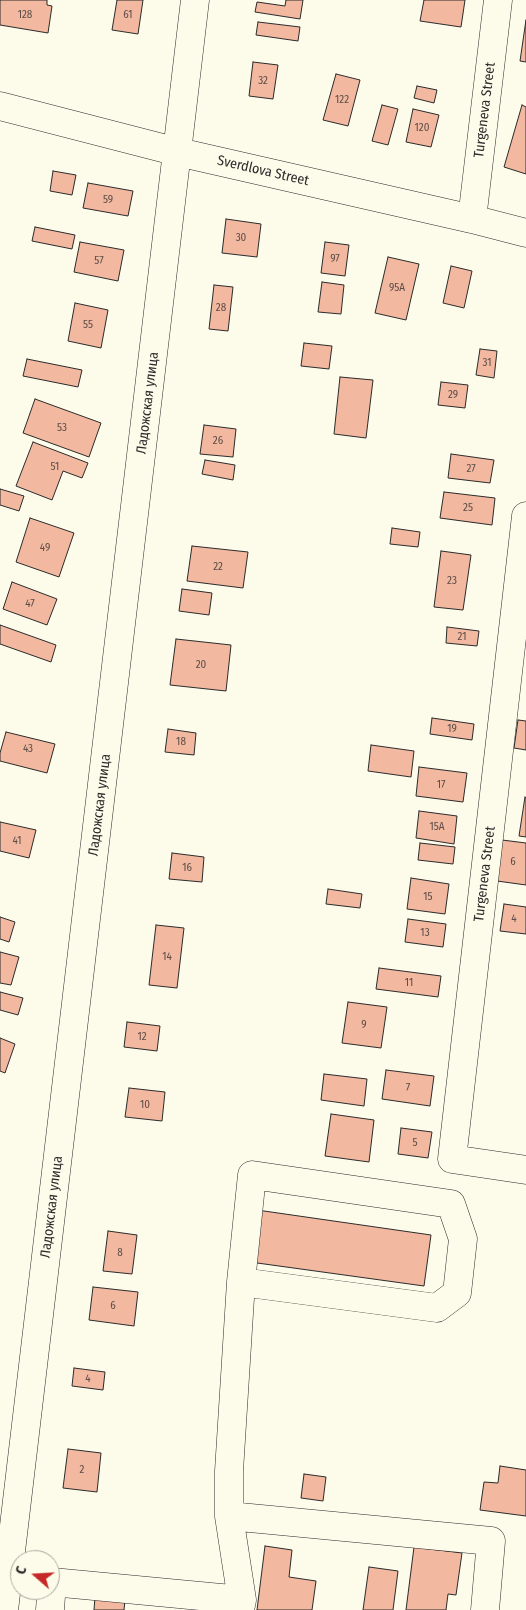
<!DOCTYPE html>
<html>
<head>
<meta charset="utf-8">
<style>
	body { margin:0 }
	#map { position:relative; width:526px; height:1610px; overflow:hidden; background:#fdfbea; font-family:"Fira Sans Condensed",sans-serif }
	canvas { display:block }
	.north { position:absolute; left:10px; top:1550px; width:50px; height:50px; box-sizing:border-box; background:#fdfbea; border:1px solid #a9a89e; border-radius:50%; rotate:289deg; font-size:14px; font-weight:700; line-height:20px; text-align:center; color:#2b2b2b }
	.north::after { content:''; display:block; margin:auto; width:18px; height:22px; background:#c62828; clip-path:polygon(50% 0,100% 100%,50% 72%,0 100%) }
</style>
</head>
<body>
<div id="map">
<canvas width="526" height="1610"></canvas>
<div class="north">С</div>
</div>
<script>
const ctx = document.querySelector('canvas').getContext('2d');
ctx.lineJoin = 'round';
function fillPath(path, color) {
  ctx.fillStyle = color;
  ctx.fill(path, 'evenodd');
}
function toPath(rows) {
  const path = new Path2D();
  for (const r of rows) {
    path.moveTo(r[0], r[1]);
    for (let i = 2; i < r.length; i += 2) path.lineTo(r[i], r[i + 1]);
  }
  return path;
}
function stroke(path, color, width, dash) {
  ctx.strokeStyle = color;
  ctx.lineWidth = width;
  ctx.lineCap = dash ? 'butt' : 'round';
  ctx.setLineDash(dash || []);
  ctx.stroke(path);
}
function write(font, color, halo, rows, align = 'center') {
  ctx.font = font + ' "Fira Sans Condensed",sans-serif';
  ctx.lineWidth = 4;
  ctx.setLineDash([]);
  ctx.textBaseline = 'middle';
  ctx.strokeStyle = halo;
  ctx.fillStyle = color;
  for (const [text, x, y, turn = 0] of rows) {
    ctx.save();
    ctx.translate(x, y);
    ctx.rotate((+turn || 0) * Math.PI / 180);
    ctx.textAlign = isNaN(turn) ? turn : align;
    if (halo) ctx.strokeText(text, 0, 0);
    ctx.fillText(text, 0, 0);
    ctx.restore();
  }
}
const building = toPath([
	[0,0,47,0,47,5,52,6,48,33,0,25,0,0],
	[117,0,143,0,138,34,112,30,117,0],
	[286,0,303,0,300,19,255,12,257,2,285,6,286,0],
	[424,0,465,0,461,27,420,21,424,0],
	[526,20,526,62,520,61,526,20],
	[258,22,300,27,298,41,256,35,258,22],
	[253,62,278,65,273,99,249,96,253,62],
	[336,74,360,80,348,126,323,120,336,74],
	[417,86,437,90,434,103,414,98,417,86],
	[382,105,398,109,388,145,372,141,382,105],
	[522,105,526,107,526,174,504,167,522,105],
	[413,109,439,115,431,147,406,142,413,109],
	[53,171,76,175,72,195,50,191,53,171],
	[88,183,133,191,128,216,83,208,88,183],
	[226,219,261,224,257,257,222,253,226,219],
	[35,227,75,235,72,249,32,241,35,227],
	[80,242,124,250,118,281,74,272,80,242],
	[325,242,349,245,345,276,321,273,325,242],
	[388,257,419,264,406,320,375,313,388,257],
	[451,266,472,271,464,308,443,303,451,266],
	[322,282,344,285,341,314,318,312,322,282],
	[214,285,233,287,228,331,209,329,214,285],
	[75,303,108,310,101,348,68,341,75,303],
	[304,343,332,346,329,369,301,366,304,343],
	[480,349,497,351,494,378,476,375,480,349],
	[27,359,82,370,78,387,23,376,27,359],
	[340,377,373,380,366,438,334,434,340,377],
	[441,382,468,385,465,408,438,405,441,382],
	[35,399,101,423,89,457,23,433,35,399],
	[204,425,236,429,233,457,200,454,204,425],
	[33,442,88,463,82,478,63,471,52,500,16,486,33,442],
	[451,454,494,460,490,483,448,478,451,454],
	[205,460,235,465,233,480,202,474,205,460],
	[0,489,24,496,19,511,0,505,0,489],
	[444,492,495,498,492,525,440,518,444,492],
	[30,518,74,533,59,577,16,562,30,518],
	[392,528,420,532,418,547,390,544,392,528],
	[192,546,248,552,243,588,187,581,192,546],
	[441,551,471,555,463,610,434,607,441,551],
	[12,582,57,599,47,625,3,609,12,582],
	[182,589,212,593,209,615,179,611,182,589],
	[0,625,56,645,51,662,0,644,0,625],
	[447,627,479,631,477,646,446,643,447,627],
	[176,639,231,645,226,691,170,685,176,639],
	[432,718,474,724,472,740,430,734,432,718],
	[518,720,526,721,526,750,514,748,518,720],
	[168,729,196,733,194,755,165,752,168,729],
	[6,732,55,744,47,773,0,761,0,753,6,732],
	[371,745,414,751,411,777,368,771,371,745],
	[419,767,467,773,463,802,416,796,419,767],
	[525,797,526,798,526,837,519,836,525,797],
	[419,811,457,816,454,844,416,838,419,811],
	[0,822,36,830,29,858,0,851,0,822],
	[502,840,526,843,526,885,497,881,502,840],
	[420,843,455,847,453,864,418,860,420,843],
	[172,853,204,857,202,882,169,879,172,853],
	[411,878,449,884,445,914,407,909,411,878],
	[328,889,362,894,360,908,326,904,328,889],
	[504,904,526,907,526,934,500,931,504,904],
	[0,917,15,922,9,942,0,939,0,917],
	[408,919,446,924,443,947,405,942,408,919],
	[156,925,184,928,177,988,149,985,156,925],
	[0,952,19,957,11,985,0,983,0,952],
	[379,968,441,976,438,997,376,989,379,968],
	[0,992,23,998,18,1015,0,1010,0,992],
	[348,1002,387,1007,381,1048,342,1043,348,1002],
	[127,1022,160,1026,157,1051,124,1047,127,1022],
	[0,1038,15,1044,5,1073,0,1071,0,1038],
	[386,1070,434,1076,430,1106,382,1099,386,1070],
	[324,1074,367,1079,364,1106,321,1100,324,1074],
	[129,1088,165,1092,162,1121,125,1117,129,1088],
	[331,1114,374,1120,369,1162,325,1156,331,1114],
	[401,1128,432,1132,428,1158,398,1154,401,1128],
	[257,1210,431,1235,424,1286,250,1262,257,1210],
	[108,1231,137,1235,132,1274,103,1271,108,1231],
	[93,1287,138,1292,134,1326,89,1320,93,1287],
	[74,1368,105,1372,103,1390,72,1386,74,1368],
	[68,1449,101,1453,97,1492,63,1488,68,1449],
	[500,1466,526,1470,526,1516,480,1510,484,1482,498,1483,500,1466],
	[304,1474,326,1477,323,1501,301,1498,304,1474],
	[265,1546,292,1550,289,1577,316,1581,312,1610,257,1610,265,1546],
	[414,1547,462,1553,456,1595,448,1594,446,1610,406,1610,414,1547],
	[369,1567,398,1571,393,1610,363,1610,369,1567],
	[95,1597,125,1600,124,1610,94,1610,95,1597]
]);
fillPath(building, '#f2b8a0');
stroke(building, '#2b2b2b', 1);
const minor = toPath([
	[0,106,178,152,472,219,526,233],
	[472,219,498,0],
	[526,516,452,1159,526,1170],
	[241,1282,437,1308,457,1293,463,1239,451,1204,252,1175,241,1282,229,1471,229,1516,242,1600],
	[229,1516,491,1541,485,1610],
	[4,1610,195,0],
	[50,1610,52,1582,242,1600,240,1610]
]);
stroke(minor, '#2b2b2b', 29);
stroke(minor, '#fdfbea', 28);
write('11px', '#5d4e48', null, [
	["128",25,15],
	["61",128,15],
	["32",263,81],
	["122",342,100],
	["120",422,128],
	["59",108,200],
	["30",241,238],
	["97",335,259],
	["57",99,261],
	["95А",397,288],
	["28",221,308],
	["55",88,325],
	["31",487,363],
	["29",453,395],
	["53",62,428],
	["26",218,441],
	["51",55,467],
	["27",471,469],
	["25",468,508],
	["49",45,548],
	["22",218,567],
	["23",452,581],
	["47",30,604],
	["21",462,637],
	["20",201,665],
	["19",452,729],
	["18",181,742],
	["43",28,749],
	["17",441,785],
	["15А",437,827],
	["41",17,841],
	["6",513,862],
	["16",187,868],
	["15",428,897],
	["4",514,919],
	["13",425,933],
	["14",167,957],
	["11",409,983],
	["9",364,1025],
	["12",142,1037],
	["7",408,1088],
	["10",145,1105],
	["5",415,1143],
	["8",120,1253],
	["6",113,1306],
	["4",88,1379],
	["2",82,1470]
]);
write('14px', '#2b2b2b', '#fdfbea', [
	["Turgeneva Street",485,110,-83],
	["Sverdlova Street",263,171,13],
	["Ладожская улица",148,403,-83],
	["Ладожская улица",100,805,-83],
	["Turgeneva Street",485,874,-83],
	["Ладожская улица",52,1207,-83]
]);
</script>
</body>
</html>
